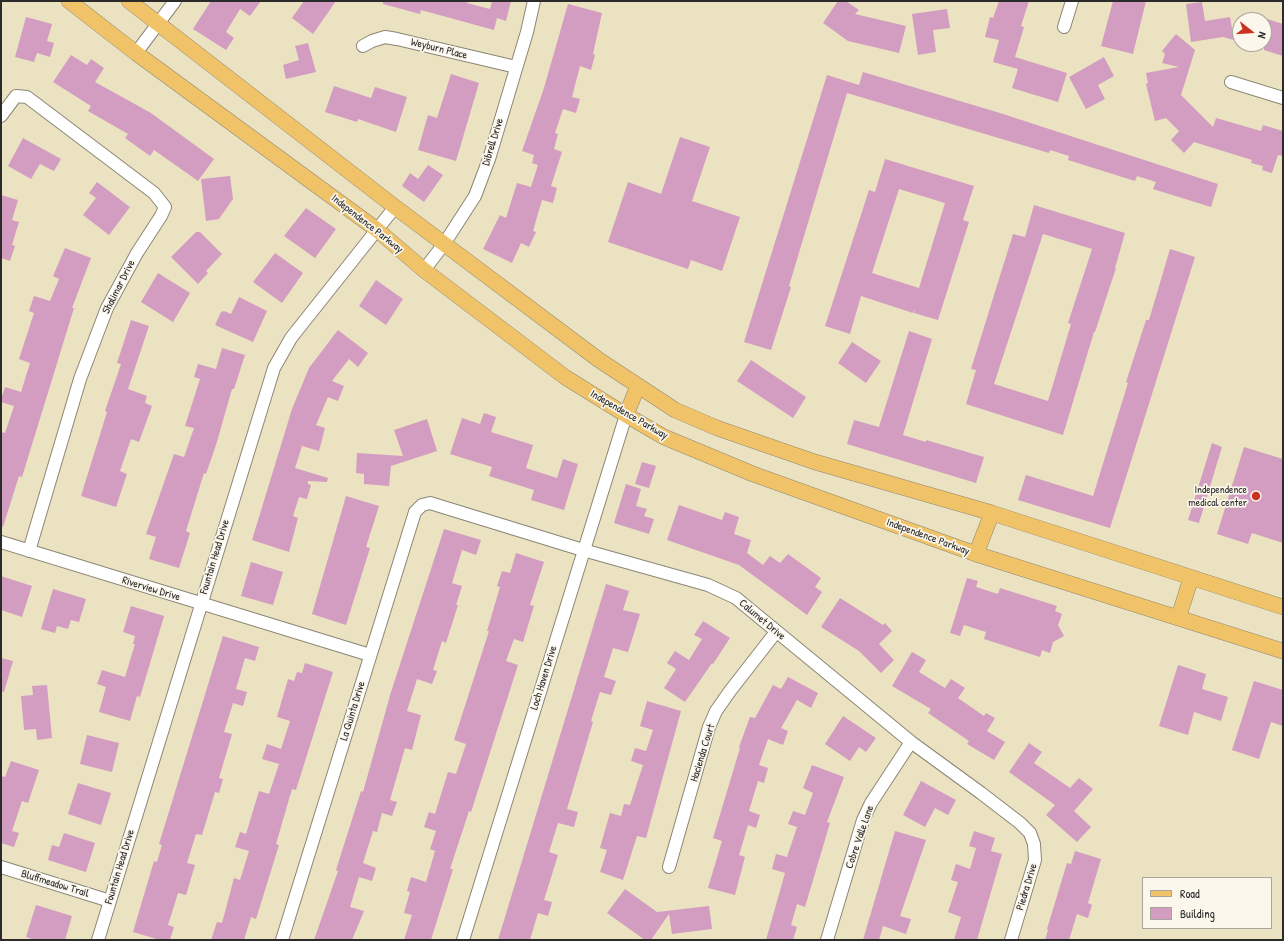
<!DOCTYPE html>
<html>
<head>
<meta charset="utf-8">
<style>
	body { margin:0 }
	#map { position:relative; width:1284px; height:941px; overflow:hidden; background:#ebe2c1; font-family:"Patrick Hand",sans-serif }
	canvas { display:block }
	.frame { position:absolute; inset:0; border:2px solid #2b2b2b; pointer-events:none }
	.legend { position:absolute; left:1142px; top:877px; width:130px; height:52px; box-sizing:border-box; background:#fbf7ec; border:1px solid #a8a59f; margin:0; padding:5px 7px; list-style:none; font-size:12px; color:#2b2b2b }
	.legend li { display:flex; align-items:center; gap:8px; height:20px }
	.legend b { width:20px; border:1px solid #a8a59f }
	.north { position:absolute; left:1232px; top:12px; width:40px; height:40px; box-sizing:border-box; background:#fbf7ec; border:1px solid #a8a59f; border-radius:50%; rotate:107deg; font-size:11px; font-weight:700; line-height:16px; text-align:center; color:#2b2b2b }
	.north::after { content:''; display:block; margin:auto; width:14px; height:18px; background:#c8321e; clip-path:polygon(50% 0,100% 100%,50% 72%,0 100%) }
</style>
</head>
<body>
<div id="map">
<canvas width="1284" height="941"></canvas>
<div class="frame"></div>
<ul class="legend">
<li><b style="height:5px;background:#f1c369"></b>Road</li>
<li><b style="height:11px;background:#d39dc1"></b>Building</li>
</ul>
<div class="north">N</div>
</div>
<script>
const ctx = document.querySelector('canvas').getContext('2d');
ctx.lineJoin = 'round';
function fillPath(path, color) {
  ctx.fillStyle = color;
  ctx.fill(path, 'evenodd');
}
function toPath(rows) {
  const path = new Path2D();
  for (const r of rows) {
    path.moveTo(r[0], r[1]);
    for (let i = 2; i < r.length; i += 2) path.lineTo(r[i], r[i + 1]);
  }
  return path;
}
function stroke(path, color, width, dash) {
  ctx.strokeStyle = color;
  ctx.lineWidth = width;
  ctx.lineCap = dash ? 'butt' : 'round';
  ctx.setLineDash(dash || []);
  ctx.stroke(path);
}
function write(font, color, halo, rows, align = 'center') {
  ctx.font = font + ' "Patrick Hand",sans-serif';
  ctx.lineWidth = 3.5;
  ctx.setLineDash([]);
  ctx.textBaseline = 'middle';
  ctx.strokeStyle = halo;
  ctx.fillStyle = color;
  for (const [text, x, y, turn = 0] of rows) {
    ctx.save();
    ctx.translate(x, y);
    ctx.rotate((+turn || 0) * Math.PI / 180);
    ctx.textAlign = isNaN(turn) ? turn : align;
    if (halo) ctx.strokeText(text, 0, 0);
    ctx.fillText(text, 0, 0);
    ctx.restore();
  }
}
fillPath(toPath([
	[211,1,261,1,250,16,240,9,226,32,234,38,226,50,193,29],
	[304,1,336,1,313,34,292,18],
	[383,1,468,1,467,3,490,9,492,1,511,1,506,21,497,18,494,30,421,10,420,14,383,4],
	[838,1,846,1,859,10,855,14,906,26,899,53,848,41,823,23],
	[999,1,1029,1,1021,26,1024,27,1015,57,1067,73,1058,102,1012,88,1018,69,993,62,999,40,985,37,990,17,993,18],
	[1113,1,1146,1,1133,54,1101,46],
	[1202,2,1205,21,1230,17,1234,40,1223,37,1191,42,1186,4],
	[568,4,602,13,593,54,595,55,591,70,580,66,572,97,580,99,576,113,563,109,555,133,558,134,554,149,562,152,551,186,557,188,553,203,542,200,533,231,536,232,529,247,521,243,512,263,483,249,500,215,506,218,517,183,531,187,538,165,532,163,534,155,522,151,544,88],
	[947,9,950,28,933,30,936,52,918,55,912,14],
	[26,17,52,24,47,41,54,43,50,57,37,53,34,62,15,57],
	[1264,18,1283,24,1283,56,1264,50],
	[1176,34,1195,50,1181,95,1213,127,1216,118,1261,131,1263,125,1283,131,1283,156,1278,155,1272,173,1262,170,1263,166,1251,163,1252,160,1194,142,1184,153,1171,140,1179,131,1166,118,1155,121,1146,84,1148,83,1146,73,1179,67,1162,63,1165,54,1162,51],
	[308,43,316,72,286,79,283,65,299,60,295,46],
	[71,55,87,65,91,59,104,68,95,82,151,113,214,159,198,181,154,150,150,156,125,138,128,134,88,111,91,106,53,82],
	[1104,57,1114,76,1098,85,1105,99,1086,109,1069,77],
	[863,72,1000,113,1218,184,1211,207,1153,189,1156,182,1137,176,1135,181,1068,160,1069,156,1050,150,1049,153,847,93,789,286,791,287,771,350,744,342,827,75,859,85],
	[451,74,479,83,456,161,418,150,428,115,437,118],
	[334,86,371,98,375,87,407,97,396,132,358,119,357,122,325,112],
	[680,137,710,147,692,201,740,217,722,271,691,260,688,269,608,242,628,182,661,194],
	[23,138,61,159,54,171,40,164,31,179,8,166],
	[885,159,974,186,963,220,969,222,938,320,914,313,915,309,913,313,861,296,850,334,825,326,869,190,875,192],
	[899,189,945,203,919,288,872,273],
	[428,165,443,175,424,202,402,186,410,173,418,179],
	[230,176,233,199,219,219,206,221,201,179],
	[97,182,130,207,109,235,83,215,96,198,89,193],
	[1,195,18,200,12,220,19,222,12,245,15,246,10,261,1,258],
	[1034,205,1125,233,1115,268,1116,268,1095,332,1094,332,1063,435,966,404,976,370,971,369,1013,234,1025,237],
	[1043,234,1092,249,1068,323,1071,324,1048,401,994,384],
	[306,208,336,229,315,258,284,236],
	[196,232,200,232,222,254,206,271,208,273,198,284,171,257],
	[65,248,91,258,72,308,74,308,22,477,19,476,3,527,1,527,1,432,5,433,14,406,1,402,1,400,5,387,21,392,30,363,19,359,34,313,29,311,34,296,50,301,59,279,53,276],
	[1170,249,1195,257,1110,528,1018,500,1026,475,1093,496,1128,383,1126,382,1146,320,1149,320],
	[275,253,303,273,282,303,253,282],
	[158,273,190,293,173,322,141,302],
	[376,280,403,299,386,325,359,306],
	[239,297,267,311,253,342,215,325,221,312,224,311,231,314],
	[131,320,149,326,128,389,147,396,145,403,152,406,139,442,131,439,120,471,127,474,116,507,81,496,107,412,105,411,121,364,117,363],
	[338,330,368,353,358,367,349,359,332,381,344,386,338,401,328,397,316,425,325,428,319,451,302,446,295,468,328,478,327,482,308,481,308,484,311,485,307,499,299,497,293,516,298,518,289,552,252,540,292,409,309,368],
	[909,331,932,339,903,435,926,442,926,440,984,457,976,483,847,444,854,420,879,427],
	[852,342,881,361,866,383,838,363],
	[222,348,245,355,234,389,232,389,216,445,206,474,204,473,186,531,190,533,179,568,149,559,156,537,146,534,174,454,184,457,194,428,185,426,200,379,194,377,198,364,216,369],
	[751,360,806,397,793,418,737,381],
	[484,413,496,417,491,432,533,445,526,468,557,478,563,459,578,464,564,510,531,500,534,490,489,476,492,467,450,454,462,418,480,424],
	[427,419,437,451,391,466,389,486,364,484,364,474,356,473,357,453,403,456,394,430],
	[1212,443,1222,447,1199,523,1188,520],
	[1244,447,1283,459,1283,543,1252,533,1248,544,1217,534],
	[642,462,656,466,649,488,635,484],
	[626,484,641,489,636,506,647,509,644,516,654,519,649,534,614,523],
	[346,496,379,506,366,547,370,548,346,625,312,614],
	[679,505,722,520,725,512,739,517,734,534,751,540,747,553,763,565,770,556,780,563,788,554,821,578,815,587,822,592,807,615,739,565,667,540],
	[444,529,481,540,476,555,462,550,452,583,462,586,456,605,458,605,446,643,442,641,433,670,437,671,432,684,417,679,407,711,421,715,412,750,405,748,390,800,397,802,392,816,382,813,377,832,373,831,363,863,376,868,372,881,359,877,350,907,364,911,352,940,314,940,338,871,336,870,361,791,363,792,391,692],
	[516,553,544,562,530,605,534,606,523,642,514,639,506,661,518,665,471,812,469,811,450,869,453,869,431,940,404,940,412,915,404,913,410,892,407,891,411,877,426,882,435,851,430,849,436,831,424,827,429,812,435,814,448,772,456,774,466,744,454,740,489,631,487,631,500,587,497,586,502,571,510,573],
	[251,562,283,572,273,605,241,596],
	[1,576,32,586,22,617,1,610],
	[967,578,978,581,976,587,998,594,1000,588,1057,606,1055,611,1062,614,1058,625,1064,636,1053,642,1050,653,1042,650,1040,657,984,639,986,632,964,625,960,636,950,633],
	[606,584,629,591,623,610,640,614,628,652,613,648,604,677,616,681,611,695,600,692,591,721,593,722,567,809,578,812,574,827,558,823,549,852,558,855,544,900,552,902,548,916,538,913,530,940,498,940],
	[53,589,86,599,79,622,71,620,68,629,57,626,55,633,41,629],
	[840,598,883,625,885,623,892,631,879,644,894,660,881,673,859,651,821,627],
	[131,606,164,616,140,697,137,696,130,721,99,712,106,687,97,684,102,670,125,677,135,644,133,644,135,636,123,632],
	[703,621,730,638,713,664,712,663,685,702,664,688,676,669,667,663,675,651,689,660,702,639,694,635],
	[223,636,259,647,255,661,245,658,236,689,247,692,243,706,233,703,224,732,232,734,219,778,223,779,219,793,215,792,202,835,196,834,187,863,195,865,186,895,178,893,168,925,174,927,170,940,160,940,133,932,154,861,157,862,162,845,159,844],
	[912,652,926,660,919,672,945,688,951,679,965,688,958,698,984,716,986,713,995,718,987,731,1005,742,994,760,967,744,969,741,928,713,931,709,892,686],
	[1,658,13,661,4,692,1,691],
	[305,663,333,672,296,790,292,789,276,844,279,845,256,919,251,917,244,940,211,940,217,922,222,923,234,878,240,880,249,851,235,847,240,832,246,834,259,791,269,794,279,764,262,759,267,744,281,749,290,721,277,717,288,679,294,681,297,672,302,673],
	[1178,665,1206,674,1202,689,1228,697,1221,721,1194,712,1188,735,1159,726],
	[788,677,818,693,811,708,797,700,781,728,788,731,783,745,768,739,759,765,768,768,764,783,758,781,749,811,760,815,756,828,748,825,739,855,745,857,735,895,708,888,722,841,713,838,740,748,739,747,750,717,755,718,773,685,781,689],
	[1254,681,1283,690,1283,726,1271,722,1259,759,1232,750],
	[47,685,52,738,37,740,36,729,24,730,21,696,33,695,32,686],
	[647,701,681,711,646,838,637,836,623,880,600,872,607,850,600,848,610,813,621,816,624,804,630,805,643,765,631,761,635,748,646,751,653,730,640,726],
	[843,716,876,738,866,752,859,747,850,761,825,744],
	[87,735,119,743,112,772,80,764],
	[1029,743,1042,752,1034,763,1070,788,1079,778,1093,789,1074,811,1091,827,1077,842,1046,815,1055,805,1009,772],
	[11,761,39,770,28,803,22,801,12,831,19,833,14,847,1,843,1,776,5,777],
	[812,765,844,777,827,822,830,823,805,907,797,904,791,925,797,927,793,940,766,940,785,873,772,869,776,854,787,857,797,827,788,824,793,811,805,815,813,793,803,788],
	[921,781,956,800,948,815,935,808,925,827,903,815],
	[78,783,111,793,101,825,68,814],
	[895,831,926,840,900,916,911,919,906,934,883,926,879,940,863,940],
	[974,831,995,838,991,851,1002,854,977,940,954,940,961,917,948,912,958,882,951,880,956,864,970,869,976,848,969,846],
	[64,833,95,843,86,872,48,860,52,845,59,847],
	[1075,851,1101,859,1088,903,1092,905,1088,918,1077,914,1069,940,1045,940,1048,930,1047,929,1067,863,1071,864],
	[625,889,657,912,709,906,712,929,672,934,669,914,651,940,645,940,607,913],
	[36,905,72,916,65,940,35,940,26,937]
]), '#d39dc1');
const minor = toPath([
	[1064,27,1072,1],
	[363,46,372,41,385,37,397,39,516,67],
	[136,53,175,1],
	[1231,82,1283,98],
	[1,116,16,96,27,97,154,193,165,207,161,216,137,253,107,308,80,379,29,551],
	[424,270,444,244,475,196,489,159,527,32,534,1],
	[1,542,370,655],
	[1,867,110,901],
	[669,867,709,727,716,711,730,691,776,632],
	[98,940,274,368,291,338,395,207],
	[282,940,415,512,422,505,430,503,583,550,708,585,736,598,911,742,981,793,1020,823,1030,833,1034,844,1035,860,1011,940],
	[463,940,626,415],
	[827,940,863,820,871,803,911,742]
]);
const major = toPath([
	[69,1,136,53,376,229,424,270,565,377,626,415,664,437,753,474,976,554,1283,651],
	[129,1,395,207,599,360,675,410,717,428,815,462,992,513,1283,607],
	[626,415,638,386],
	[976,554,992,513],
	[1179,616,1191,578]
]);
stroke(minor, '#8b8676', 14);
stroke(major, '#8b8676', 16);
stroke(minor, '#fff', 12);
stroke(major, '#f1c369', 15);
for (const [x, y, r, color] of [
	[1256,496,5,"#c8321e"]
]) {
  const dot = new Path2D();
  dot.arc(x, y, r, 0, 2 * Math.PI);
  ctx.fillStyle = color;
  ctx.fill(dot);
  stroke(dot, '#fbf7ec', 1.5);
}
write('11px', '#2b2b2b', '#fbf7ec', [
	["Weyburn Place",439,49,14],
	["Dibrell Drive",493,142,-73],
	["Independence Parkway",367,224,38],
	["Shalimar Drive",119,287,-63],
	["Independence Parkway",629,415,30],
	["Independence Parkway",928,537,20],
	["Fountain Head Drive",215,557,-73],
	["Riverview Drive",151,589,17],
	["Calumet Drive",762,620,40],
	["Loch Haven Drive",544,678,-73],
	["La Quinta Drive",353,711,-73],
	["Hacienda Court",703,753,-73],
	["Cobre Valle Lane",860,837,-71],
	["Fountain Head Drive",120,867,-73],
	["Bluffmeadow Trail",55,884,17],
	["Piedra Drive",1027,887,-73]
]);
write('11px', '#2b2b2b', '#fbf7ec', [
	["Independence",1247,490],
	["medical center",1247,503]
], 'right');
</script>
</body>
</html>
